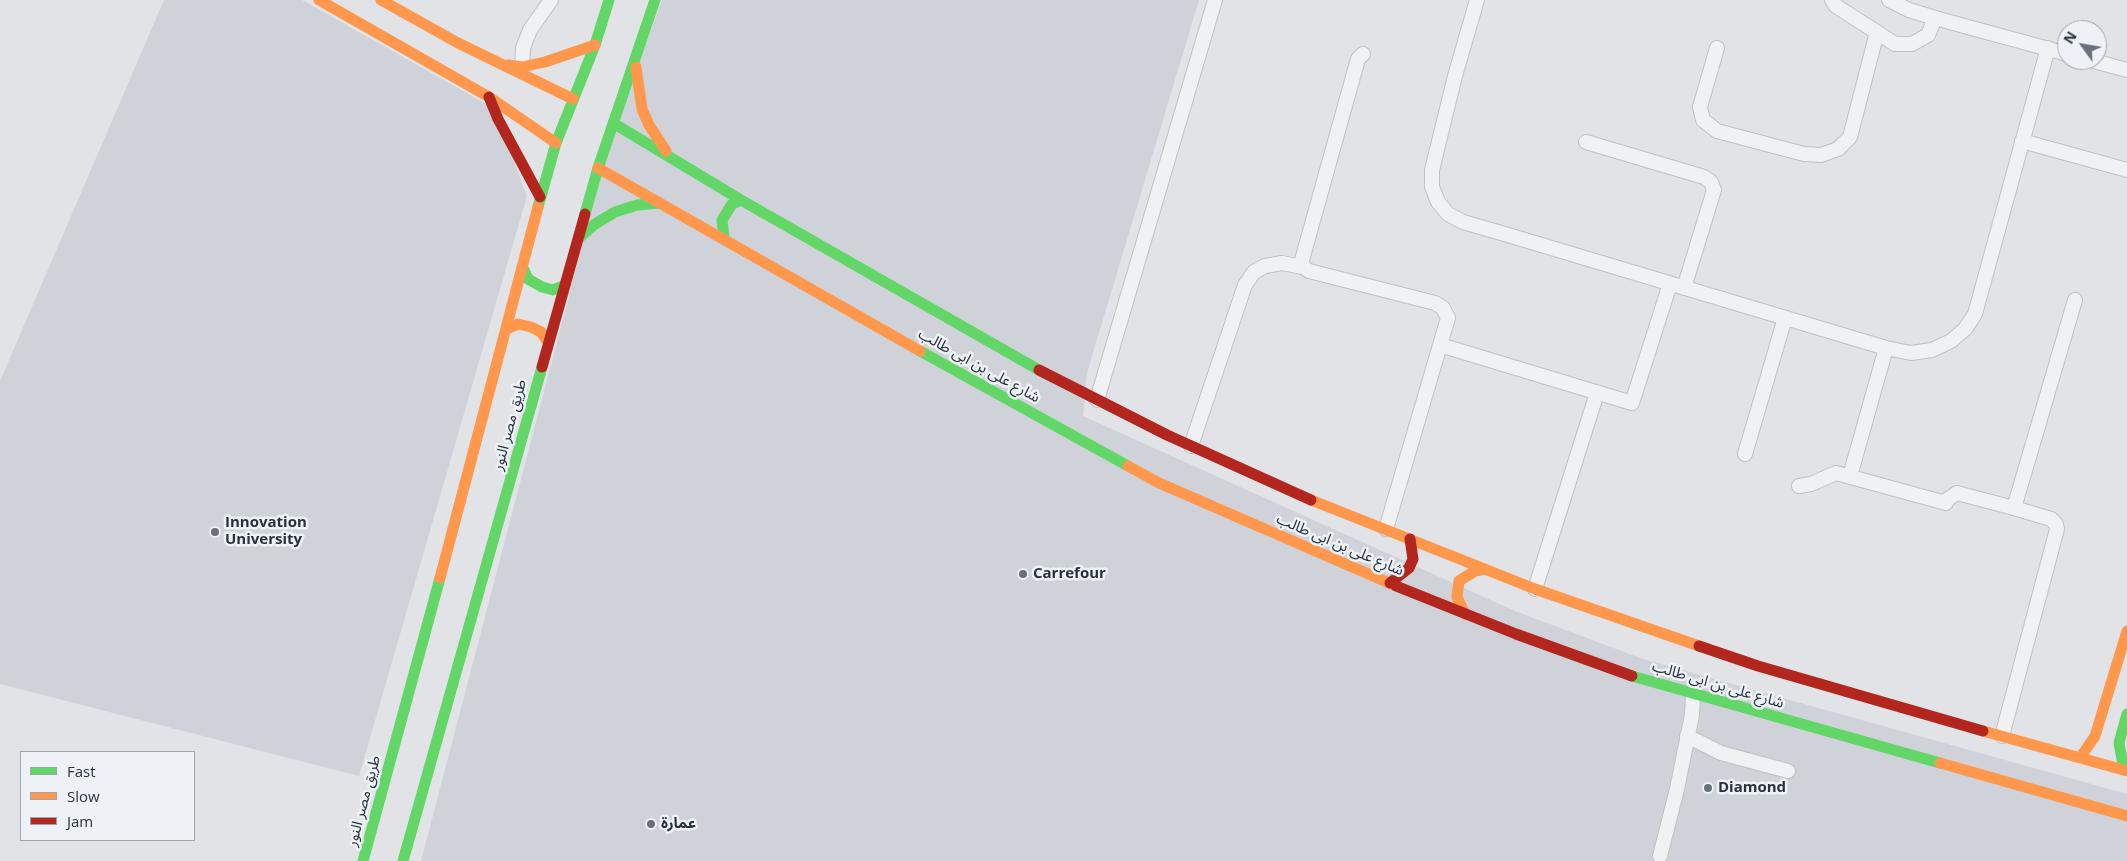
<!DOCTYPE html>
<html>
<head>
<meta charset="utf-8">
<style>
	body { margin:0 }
	#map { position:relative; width:2127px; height:861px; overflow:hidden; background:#e1e3e6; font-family:"Open Sans",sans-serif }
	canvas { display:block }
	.legend { position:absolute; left:20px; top:751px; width:175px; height:90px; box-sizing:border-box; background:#eef2f6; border:1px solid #9ea5ad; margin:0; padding:6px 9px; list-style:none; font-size:15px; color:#273240 }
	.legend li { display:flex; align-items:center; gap:10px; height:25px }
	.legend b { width:25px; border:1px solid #9ea5ad }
	.north { position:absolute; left:2057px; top:20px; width:50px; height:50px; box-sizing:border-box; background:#eef2f6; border:1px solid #9ea5ad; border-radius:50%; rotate:302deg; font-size:14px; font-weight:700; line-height:20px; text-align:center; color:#273240 }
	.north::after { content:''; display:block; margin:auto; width:18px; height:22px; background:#68707a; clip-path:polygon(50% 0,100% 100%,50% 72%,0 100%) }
</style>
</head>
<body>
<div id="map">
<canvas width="2127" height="861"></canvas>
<ul class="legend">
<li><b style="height:6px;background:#63d668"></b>Fast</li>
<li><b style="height:6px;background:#ff974d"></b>Slow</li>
<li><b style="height:6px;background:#b3261e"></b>Jam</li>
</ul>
<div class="north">N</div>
</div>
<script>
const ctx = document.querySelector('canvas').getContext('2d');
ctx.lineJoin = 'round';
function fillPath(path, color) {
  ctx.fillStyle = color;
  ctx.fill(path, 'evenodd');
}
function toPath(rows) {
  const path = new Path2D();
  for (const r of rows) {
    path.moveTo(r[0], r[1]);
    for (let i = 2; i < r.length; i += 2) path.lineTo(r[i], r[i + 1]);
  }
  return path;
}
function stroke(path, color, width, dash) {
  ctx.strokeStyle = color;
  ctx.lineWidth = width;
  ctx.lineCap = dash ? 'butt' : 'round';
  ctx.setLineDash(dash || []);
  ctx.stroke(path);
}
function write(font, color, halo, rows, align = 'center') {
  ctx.font = font + ' "Open Sans","Noto Sans Arabic",sans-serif';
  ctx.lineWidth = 5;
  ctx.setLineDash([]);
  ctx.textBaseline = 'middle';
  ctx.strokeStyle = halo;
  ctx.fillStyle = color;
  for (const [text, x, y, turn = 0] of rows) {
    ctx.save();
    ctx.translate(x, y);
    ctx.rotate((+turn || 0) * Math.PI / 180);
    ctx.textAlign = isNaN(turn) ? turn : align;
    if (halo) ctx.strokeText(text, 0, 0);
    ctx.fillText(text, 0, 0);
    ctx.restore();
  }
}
fillPath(toPath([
	[164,0,302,0,493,108,527,196,359,776,0,684,0,381],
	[662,0,1199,0,1087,373,1083,416,1515,611,1643,659,2127,794,2127,861,421,861,608,147]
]), '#cfd3d9');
const street = toPath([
	[1477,0,1455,76,1432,170,1432,187,1438,202,1448,214,1463,222,1508,235,1886,348,1911,353,1932,350,1951,341,1965,329,1975,314,2048,48],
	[1832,0,1836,6,1895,44,1912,44,1928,35,1935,18],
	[1889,0,1909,10,1935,18,2067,54],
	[1717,48,1700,107,1703,120,1717,131,1804,154,1821,155,1838,149,1850,137,1877,32],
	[1363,54,1358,59,1302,260,1303,267,1309,271,1435,303,1443,308,1448,318,1386,529],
	[2090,60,2127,70],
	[522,67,523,48,530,30,551,0],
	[2022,141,2127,170],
	[1586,142,1704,177,1711,182,1714,190,1684,288],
	[1440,345,1632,403,1670,284],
	[1097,400,1215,0],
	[1191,446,1245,285,1254,272,1265,266,1282,263,1303,267],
	[1745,454,1785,318],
	[1850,476,1886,348],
	[1799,486,1811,484,1836,473,1946,503],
	[1948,499,1957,493,2014,508,2075,300],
	[1535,589,1597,393],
	[1687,736,1721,753,1788,771],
	[2002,736,2057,529,2056,524,2051,519,2014,508],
	[1660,856,1677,789,1692,715,1693,694]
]);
stroke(street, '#bfc1c4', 16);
stroke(street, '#f0f1f3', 14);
stroke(toPath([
	[613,123,741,200,1039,370],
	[538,207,556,143,595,45,609,0],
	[585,214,598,168,655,0],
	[724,238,722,220,732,204,741,200],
	[578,239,595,224,615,212,637,205,659,203],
	[523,268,528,279,542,287,553,290,565,285],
	[920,351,1128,466],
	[1632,676,1940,763],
	[2124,770,2119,743,2127,714],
	[363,861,440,578],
	[403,861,542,367]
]), '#63d668', 11);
stroke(toPath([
	[319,0,489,97,556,143],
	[381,0,458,43,573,99],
	[508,65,522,67,545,62,595,45],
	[636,67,642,109,649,125,666,151],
	[598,168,920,351],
	[507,329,518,324,531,327,541,332,548,342],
	[1128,466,1159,483,1396,586],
	[1311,500,1535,589,1699,646],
	[440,578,538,207],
	[1465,614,1457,597,1459,581,1475,571,1485,569],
	[1983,731,2127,771],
	[2080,758,2095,736,2127,631],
	[1940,763,2127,816]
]), '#ff974d', 11);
stroke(toPath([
	[489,97,498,119,540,197],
	[542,367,585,214],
	[1039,370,1167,435,1311,500],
	[1390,583,1409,568,1413,559,1410,539],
	[1396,586,1516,634,1632,676],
	[1699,646,1758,666,1983,731]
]), '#b3261e', 11);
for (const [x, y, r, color] of [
	[215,532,5,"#68707a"],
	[1023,574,5,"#68707a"],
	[1708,788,5,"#68707a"],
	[651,824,5,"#68707a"]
]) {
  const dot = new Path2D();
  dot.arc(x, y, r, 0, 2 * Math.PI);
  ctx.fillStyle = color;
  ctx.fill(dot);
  stroke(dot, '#eef2f6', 2);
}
write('15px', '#273240', '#eef2f6', [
	["شارع على بن ابى طالب",979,366,29],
	["طريق مصر النور",510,425,-75],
	["شارع على بن ابى طالب",1340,545,23],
	["شارع على بن ابى طالب",1718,685,16],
	["طريق مصر النور",364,801,-75]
]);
write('bold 15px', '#273240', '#eef2f6', [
	["Innovation",225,523],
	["University",225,540],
	["Carrefour",1033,574],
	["Diamond",1718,788],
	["عمارة",661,824]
], 'left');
</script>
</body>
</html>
